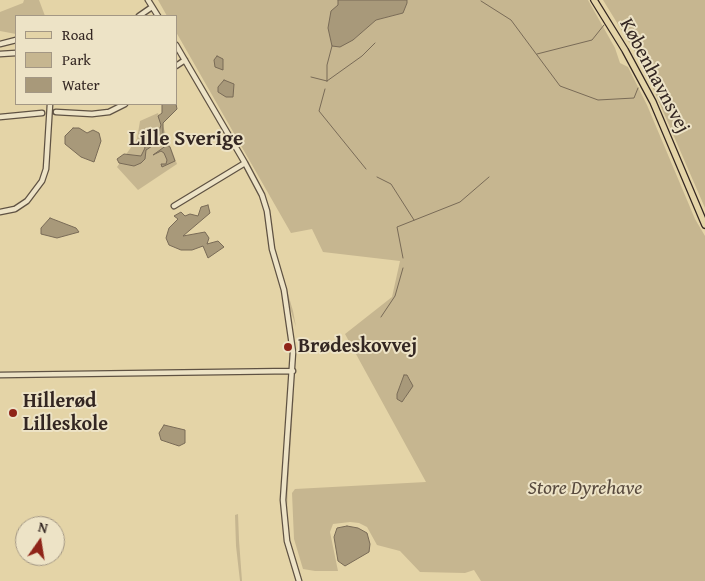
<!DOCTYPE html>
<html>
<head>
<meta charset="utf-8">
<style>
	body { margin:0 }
	#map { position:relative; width:705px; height:581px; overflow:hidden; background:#e4d4a7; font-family:"Gentium Book Plus",serif }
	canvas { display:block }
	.legend { position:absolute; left:15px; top:15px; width:162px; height:90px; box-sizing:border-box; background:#ede3c6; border:1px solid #a39784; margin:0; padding:6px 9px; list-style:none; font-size:15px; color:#332622 }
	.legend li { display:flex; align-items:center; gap:10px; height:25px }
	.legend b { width:25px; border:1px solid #a39784 }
	.north { position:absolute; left:15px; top:516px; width:50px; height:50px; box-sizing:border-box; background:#ede3c6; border:1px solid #a39784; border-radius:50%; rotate:13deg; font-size:14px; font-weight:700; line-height:20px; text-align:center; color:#332622 }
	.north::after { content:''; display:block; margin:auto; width:18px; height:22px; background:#8f2418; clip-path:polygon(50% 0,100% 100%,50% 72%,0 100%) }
</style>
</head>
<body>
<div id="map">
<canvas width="705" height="581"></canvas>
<ul class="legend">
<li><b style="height:6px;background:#e4d4a7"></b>Road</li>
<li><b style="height:14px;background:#c6b690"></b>Park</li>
<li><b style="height:14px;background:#a8997a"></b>Water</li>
</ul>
<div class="north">N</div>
</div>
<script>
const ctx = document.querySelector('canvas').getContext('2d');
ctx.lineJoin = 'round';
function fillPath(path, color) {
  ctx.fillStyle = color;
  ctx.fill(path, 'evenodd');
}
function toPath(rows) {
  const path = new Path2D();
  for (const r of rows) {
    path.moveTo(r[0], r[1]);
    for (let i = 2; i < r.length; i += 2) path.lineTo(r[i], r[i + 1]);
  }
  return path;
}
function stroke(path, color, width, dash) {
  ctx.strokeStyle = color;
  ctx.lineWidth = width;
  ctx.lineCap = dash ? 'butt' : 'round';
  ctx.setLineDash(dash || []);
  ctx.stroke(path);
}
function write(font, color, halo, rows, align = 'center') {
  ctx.font = font + ' "Gentium Book Plus",serif';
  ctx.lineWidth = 4;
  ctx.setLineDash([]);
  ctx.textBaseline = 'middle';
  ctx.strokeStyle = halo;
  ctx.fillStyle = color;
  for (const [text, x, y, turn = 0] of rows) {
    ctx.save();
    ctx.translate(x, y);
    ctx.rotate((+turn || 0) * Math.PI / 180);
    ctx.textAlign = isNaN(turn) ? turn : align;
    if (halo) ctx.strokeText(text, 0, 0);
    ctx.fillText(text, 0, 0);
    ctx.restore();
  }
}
fillPath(toPath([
	[24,0,39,0,45,16,16,16,16,34,0,31,0,12,23,3],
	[158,0,338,0,338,5,353,40,376,20,403,13,407,0,588,0,615,48,620,63,628,67,647,105,695,219,705,236,705,581,481,581,474,570,465,573,420,572,400,551,377,545,367,527,359,523,350,522,333,524,330,532,338,571,315,571,303,569,294,539,292,493,295,489,426,482,345,334,392,297,400,261,323,252,312,229,291,233,176,32,176,16,167,16],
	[404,375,407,375,411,381,405,399,397,395],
	[603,0,705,0,705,208,643,65],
	[158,113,177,164,138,190,117,167,137,139,140,121],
	[272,239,293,311,296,327,290,308],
	[294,390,288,487,287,511,285,482],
	[238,514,239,540,242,581,240,581,236,546,235,515]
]), '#c6b690');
const water = toPath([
	[338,0,407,0,407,3,403,13,376,20,353,40,340,47,332,46,328,28,331,11,338,5,338,0],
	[217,56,223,59,223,70,215,67,214,60,217,56],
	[224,80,234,84,233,97,226,97,218,92,218,87,224,80],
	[162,104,176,104,177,109,163,123,163,139,146,150,145,159,141,163,134,166,119,163,117,159,124,154,141,156,145,148,143,142,145,134,159,131,161,125,158,116,162,113,162,104],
	[73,128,79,128,87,133,93,130,99,133,101,141,94,162,81,157,65,144,65,136,73,128],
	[167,145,170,147,175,161,162,167,161,164,166,164,167,160,164,153,161,151,153,155,167,145],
	[208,205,210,213,183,236,205,232,209,238,207,244,218,241,224,247,208,258,203,246,192,250,181,250,169,245,166,238,169,228,178,219,174,216,181,212,185,216,190,214,198,216,201,207,208,205],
	[50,218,76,228,79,232,57,238,41,234,41,228,50,218],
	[404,375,407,375,413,386,402,402,397,399,397,394,404,375],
	[164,425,185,430,185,443,179,446,161,440,159,433,164,425],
	[347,526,358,528,367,533,370,544,369,552,345,566,338,561,334,537,337,528,347,526]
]);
fillPath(water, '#a8997a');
stroke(water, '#796b57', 1);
stroke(toPath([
	[481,1,511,20,560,86,598,100,634,98,638,88],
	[537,54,592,40,604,25],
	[311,77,327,81],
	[327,81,362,56,375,43],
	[327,81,327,65,332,46],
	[325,89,319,111,366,169],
	[377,177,391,184,414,220],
	[403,258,397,227,460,202,489,177],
	[381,317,395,296,403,268]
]), '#796b57', 1);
const minor = toPath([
	[148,0,158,16],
	[139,16,152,7],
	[0,44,16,40],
	[176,45,245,163,262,195,267,211,272,249,284,290,293,352,283,500,287,541,299,581],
	[0,54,16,53],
	[176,66,185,60],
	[56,112,92,114,109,112,125,104],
	[0,117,42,113],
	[174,206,245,163],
	[0,212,15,209,27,201,42,181,46,169,50,104],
	[0,375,293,371]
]);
const major = toPath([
	[594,0,625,50,653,102,705,225]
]);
stroke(minor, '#5f5243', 7);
stroke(major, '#332622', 8);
stroke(minor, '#ede3c6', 4.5);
stroke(major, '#e4d4a7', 5.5);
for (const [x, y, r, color] of [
	[288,347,5,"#8f2418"],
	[13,413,5,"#8f2418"]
]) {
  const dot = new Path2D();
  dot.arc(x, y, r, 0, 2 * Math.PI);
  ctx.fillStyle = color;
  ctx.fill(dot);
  stroke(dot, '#ede3c6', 2);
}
write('20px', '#332622', '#ede3c6', [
	["Københavnsvej",654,76,62]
]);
write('bold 20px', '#332622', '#ede3c6', [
	["Brødeskovvej",298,347],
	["Hillerød",23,402],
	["Lilleskole",23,425]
], 'left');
write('italic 20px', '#584a3e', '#ede3c6', [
	["Store Dyrehave",585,489]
]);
write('bold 21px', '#332622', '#ede3c6', [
	["Lille Sverige",186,140]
]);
</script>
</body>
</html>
